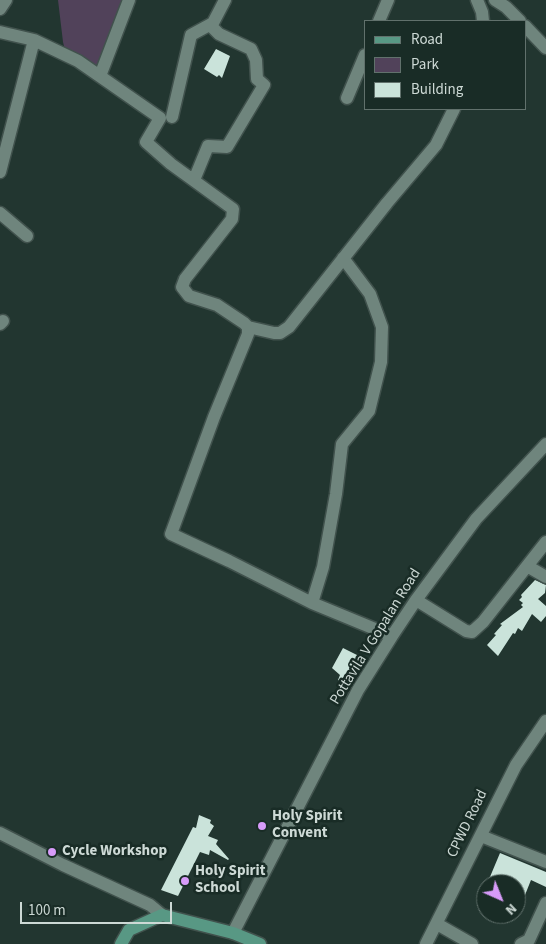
<!DOCTYPE html>
<html>
<head>
<meta charset="utf-8">
<style>
	body { margin:0 }
	#map { position:relative; width:546px; height:944px; overflow:hidden; background:#223630; font-family:"Source Sans 3",sans-serif }
	canvas { display:block }
	.legend { position:absolute; left:364px; top:20px; width:162px; height:90px; box-sizing:border-box; background:#192c26; border:1px solid #61716c; margin:0; padding:6px 9px; list-style:none; font-size:15px; color:#cdd9d5 }
	.legend li { display:flex; align-items:center; gap:10px; height:25px }
	.legend b { width:25px; border:1px solid #61716c }
	.north { position:absolute; left:476px; top:874px; width:50px; height:50px; box-sizing:border-box; background:#192c26; border:1px solid #61716c; border-radius:50%; rotate:136deg; font-size:14px; font-weight:700; line-height:20px; text-align:center; color:#cdd9d5 }
	.north::after { content:''; display:block; margin:auto; width:18px; height:22px; background:#d79bf9; clip-path:polygon(50% 0,100% 100%,50% 72%,0 100%) }
	.scale { position:absolute; left:20px; top:902px; width:152px; height:22px; box-sizing:border-box; border:2px solid #cdd9d5; border-top:0; padding-left:6px; font-size:15px; line-height:18px; white-space:nowrap; color:#cdd9d5; -webkit-text-stroke:4px #192c26; paint-order:stroke }
</style>
</head>
<body>
<div id="map">
<canvas width="546" height="944"></canvas>
<ul class="legend">
<li><b style="height:6px;background:#589884"></b>Road</li>
<li><b style="height:14px;background:#51425a"></b>Park</li>
<li><b style="height:14px;background:#cae3da"></b>Building</li>
</ul>
<div class="north">N</div>
<div class="scale">100 m</div>
</div>
<script>
const ctx = document.querySelector('canvas').getContext('2d');
ctx.lineJoin = 'round';
function fillPath(path, color) {
  ctx.fillStyle = color;
  ctx.fill(path, 'evenodd');
}
function toPath(rows) {
  const path = new Path2D();
  for (const r of rows) {
    path.moveTo(r[0], r[1]);
    for (let i = 2; i < r.length; i += 2) path.lineTo(r[i], r[i + 1]);
  }
  return path;
}
function stroke(path, color, width, dash) {
  ctx.strokeStyle = color;
  ctx.lineWidth = width;
  ctx.lineCap = dash ? 'butt' : 'round';
  ctx.setLineDash(dash || []);
  ctx.stroke(path);
}
function write(font, color, halo, rows, align = 'center') {
  ctx.font = font + ' "Source Sans 3",sans-serif';
  ctx.lineWidth = 5;
  ctx.setLineDash([]);
  ctx.textBaseline = 'middle';
  ctx.strokeStyle = halo;
  ctx.fillStyle = color;
  for (const [text, x, y, turn = 0] of rows) {
    ctx.save();
    ctx.translate(x, y);
    ctx.rotate((+turn || 0) * Math.PI / 180);
    ctx.textAlign = isNaN(turn) ? turn : align;
    if (halo) ctx.strokeText(text, 0, 0);
    ctx.fillText(text, 0, 0);
    ctx.restore();
  }
}
fillPath(toPath([
	[58,0,135,0,108,70,110,78,66,54,63,42]
]), '#51425a');
fillPath(toPath([
	[216,49,230,56,222,78,219,75,217,77,204,69],
	[535,580,546,585,545,593,538,599,546,606,546,616,541,622,532,614,522,631,518,628,515,634,513,633,498,656,487,645,496,635,494,634,502,625,500,624,523,607,521,605,523,603,519,600,522,597,521,595],
	[343,648,361,657,347,684,338,680,340,675,332,668],
	[199,815,211,820,210,823,214,826,208,836,218,840,216,844,229,859,228,860,210,850,209,855,200,852,178,896,161,890,193,827,196,828],
	[500,853,546,872,546,887,531,880,525,895,516,892,516,884,487,884]
]), '#cae3da');
const minor = toPath([
	[477,0,482,12,483,21],
	[495,0,506,7,520,21],
	[0,9,6,0],
	[379,21,388,0],
	[525,26,546,48],
	[0,32,34,40,78,61,160,118,146,142,171,164,233,209,232,219,185,279,182,287,189,296,217,305,244,323,248,327,248,334,214,417,171,534,229,561,312,603,392,636],
	[100,76,129,0],
	[347,98,365,55],
	[172,117,191,35,213,23],
	[0,172,34,40],
	[194,180,208,146,227,147,264,85,257,79,256,60,251,49,219,34,212,27,213,23,225,0],
	[0,213,27,236],
	[0,324,3,321],
	[248,327,274,333,280,333,289,327,387,203,436,145,454,109],
	[527,566,546,577],
	[416,600,466,631,472,632,483,622,546,542],
	[312,603,323,567,336,494,342,444,369,411,381,362,382,327,370,294,343,258],
	[0,833,63,865,150,905,162,915],
	[481,836,546,862],
	[437,924,472,944],
	[233,933,358,690,392,636,416,600,476,519,546,444],
	[426,944,516,765,546,721],
	[521,944,529,940,546,903]
]);
const major = toPath([
	[121,944,129,930,162,915,233,933,260,944]
]);
stroke(minor, '#41524d', 15);
stroke(major, '#41524d', 15);
stroke(minor, '#6f857d', 12);
stroke(major, '#589884', 12);
for (const [x, y, r, color] of [
	[262,826,5,"#d79bf9"],
	[52,852,5,"#d79bf9"],
	[185,881,5,"#d79bf9"]
]) {
  const dot = new Path2D();
  dot.arc(x, y, r, 0, 2 * Math.PI);
  ctx.fillStyle = color;
  ctx.fill(dot);
  stroke(dot, '#192c26', 2);
}
write('15px', '#cdd9d5', '#192c26', [
	["Pottavila V Gopalan Road",376,637,-58],
	["CPWD Road",468,824,-64]
]);
write('bold 15px', '#cdd9d5', '#192c26', [
	["Holy Spirit",272,817],
	["Convent",272,834],
	["Cycle Workshop",62,852],
	["Holy Spirit",195,872],
	["School",195,889]
], 'left');
</script>
</body>
</html>
